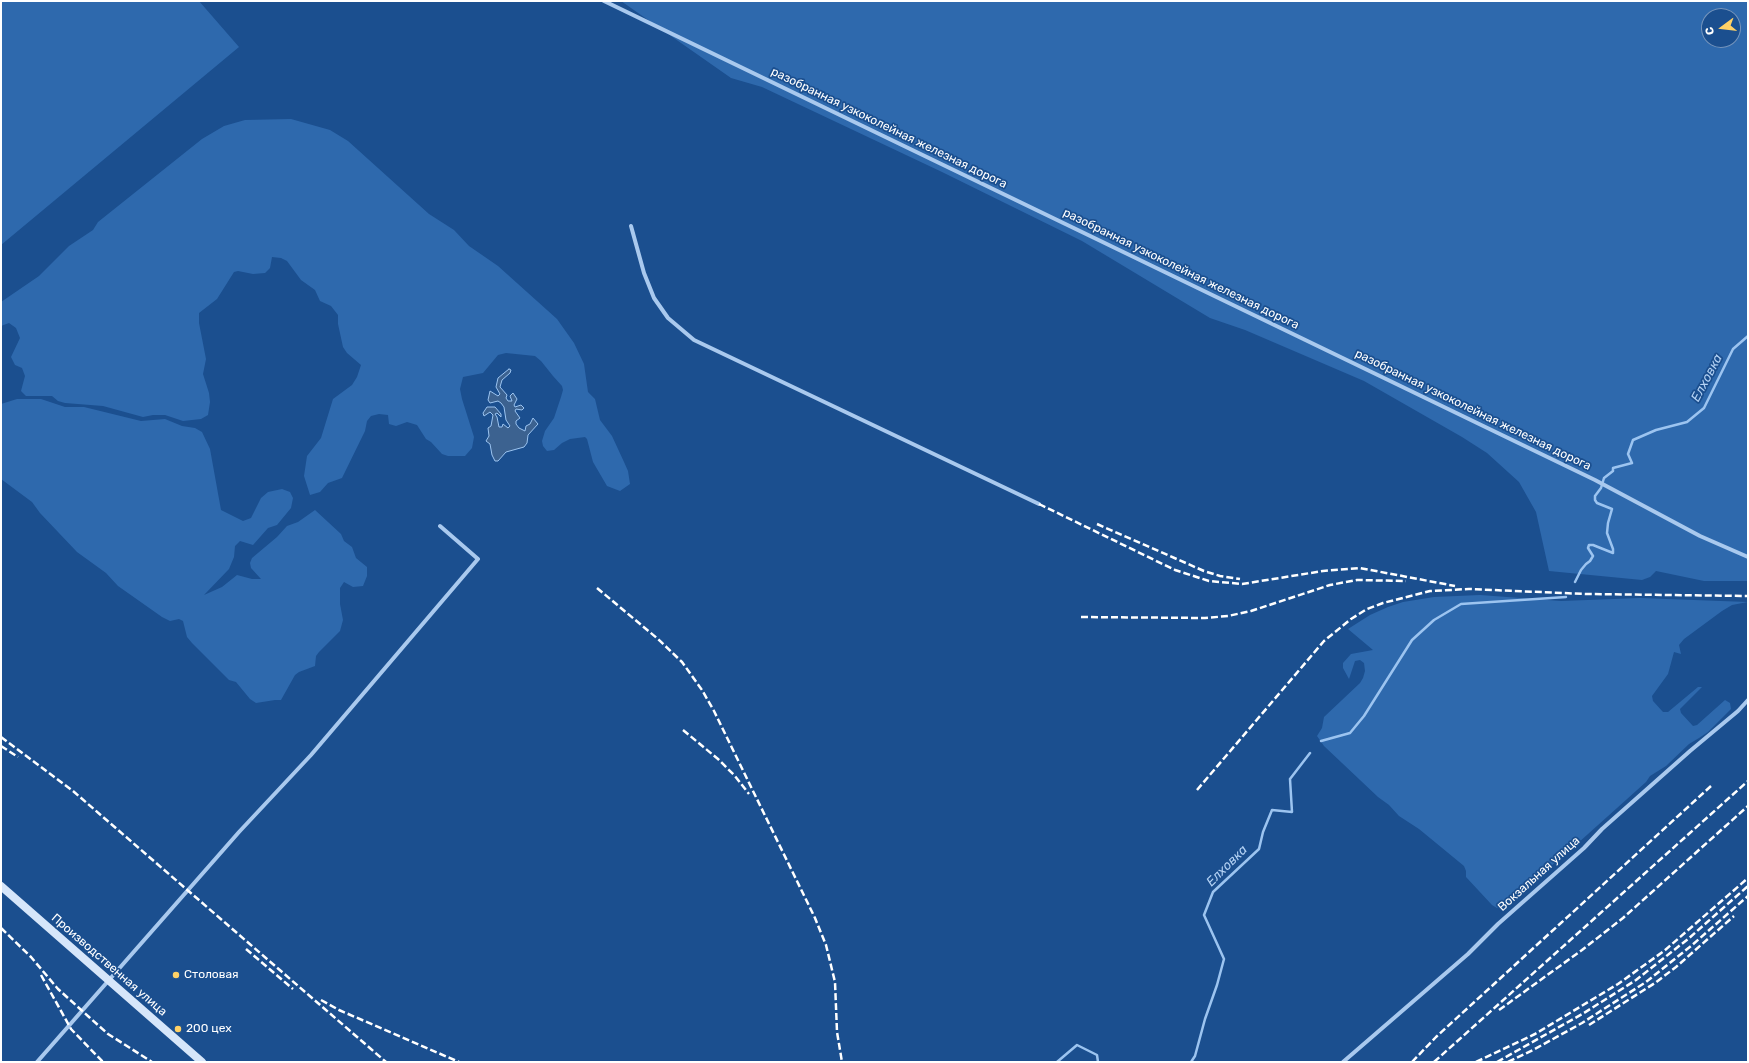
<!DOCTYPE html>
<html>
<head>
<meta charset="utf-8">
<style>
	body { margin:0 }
	#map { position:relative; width:1749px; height:1063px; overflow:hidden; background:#1b4f8f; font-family:Rubik,sans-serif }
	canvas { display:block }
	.frame { position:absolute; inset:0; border:2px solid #fff; pointer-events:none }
	.north { position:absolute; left:1701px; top:8px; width:40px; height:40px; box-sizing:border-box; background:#1b4f8f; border:1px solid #7695bc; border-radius:50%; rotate:255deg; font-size:11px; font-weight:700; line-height:16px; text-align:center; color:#fff }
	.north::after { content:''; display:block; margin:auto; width:14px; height:18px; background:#ffd166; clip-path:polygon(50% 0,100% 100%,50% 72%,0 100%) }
</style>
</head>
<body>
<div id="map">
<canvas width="1749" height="1063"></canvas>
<div class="frame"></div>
<div class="north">С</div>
</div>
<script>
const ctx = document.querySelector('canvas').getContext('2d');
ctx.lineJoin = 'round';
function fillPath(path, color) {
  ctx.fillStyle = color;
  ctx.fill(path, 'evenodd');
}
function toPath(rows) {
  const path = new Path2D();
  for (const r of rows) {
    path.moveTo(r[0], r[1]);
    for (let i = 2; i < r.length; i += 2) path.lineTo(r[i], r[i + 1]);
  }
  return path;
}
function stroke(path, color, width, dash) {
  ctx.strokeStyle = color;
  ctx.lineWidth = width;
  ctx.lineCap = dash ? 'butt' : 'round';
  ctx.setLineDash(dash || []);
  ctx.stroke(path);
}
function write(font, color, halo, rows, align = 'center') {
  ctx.font = font + ' Rubik,sans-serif';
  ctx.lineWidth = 3.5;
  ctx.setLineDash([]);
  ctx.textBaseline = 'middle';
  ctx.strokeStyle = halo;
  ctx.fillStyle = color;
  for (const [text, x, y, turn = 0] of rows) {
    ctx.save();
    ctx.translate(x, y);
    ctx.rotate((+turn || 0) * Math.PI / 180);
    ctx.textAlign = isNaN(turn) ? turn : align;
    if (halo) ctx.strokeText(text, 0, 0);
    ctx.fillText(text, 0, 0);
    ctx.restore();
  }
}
fillPath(toPath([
	[1,1,199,1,239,47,1,245],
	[621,1,1748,1,1748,581,1704,581,1656,571,1650,577,1642,580,1549,571,1536,512,1519,482,1487,453,1462,437,1364,381,1245,330,1210,318,1082,241,942,172,762,87,731,78],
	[1709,16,1733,16,1733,40,1709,40],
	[291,119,330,130,348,141,429,214,454,230,469,246,498,266,557,319,574,343,584,364,588,392,595,399,600,420,612,436,624,462,628,471,630,484,620,491,607,486,593,462,587,439,585,437,570,439,562,443,554,450,547,451,543,446,542,441,545,431,554,418,561,397,563,390,562,386,553,376,541,361,535,356,506,353,498,355,483,373,463,377,460,389,462,399,474,437,472,448,465,456,448,456,442,454,431,442,426,439,417,425,407,422,396,426,389,424,388,415,379,414,371,416,367,421,365,431,342,478,328,483,320,492,310,495,304,476,307,456,321,438,333,399,352,385,357,377,361,365,347,353,343,347,338,324,338,315,331,306,320,301,315,290,301,280,287,261,281,258,272,257,270,268,265,273,253,274,238,271,234,272,217,299,199,313,199,323,206,359,203,374,209,393,210,402,208,415,201,419,183,421,165,415,153,415,143,417,103,406,65,403,58,401,52,396,26,396,21,391,25,376,22,368,15,365,11,357,20,338,16,328,9,323,1,326,1,302,39,276,69,246,93,230,98,222,202,139,224,126,245,120],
	[17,399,41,399,65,407,84,407,141,421,165,419,182,426,195,428,202,432,210,449,221,510,243,521,251,518,261,498,268,492,282,489,290,492,293,498,291,508,277,525,268,528,253,545,240,541,235,546,234,557,229,569,204,595,222,587,237,575,252,579,261,579,251,568,250,563,252,558,277,537,287,526,298,522,315,510,341,534,344,541,352,547,356,558,367,567,367,576,363,586,353,587,344,582,340,588,340,604,343,620,340,631,319,652,316,656,315,666,299,672,295,675,281,700,275,700,256,703,250,699,236,682,229,680,192,643,187,637,183,621,179,619,170,621,162,617,118,586,106,573,77,552,40,513,32,502,1,479,1,404],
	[1480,595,1561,601,1640,598,1748,602,1732,605,1722,611,1684,639,1679,645,1681,654,1674,652,1668,674,1652,696,1653,701,1663,712,1668,712,1698,687,1702,687,1680,709,1681,713,1693,726,1697,725,1725,700,1730,703,1731,709,1708,732,1699,738,1689,744,1666,766,1650,776,1646,782,1578,843,1565,850,1562,856,1508,906,1503,909,1497,908,1492,905,1466,877,1466,871,1464,866,1419,829,1399,816,1389,805,1378,797,1324,746,1317,736,1322,728,1324,717,1360,683,1363,678,1365,671,1364,663,1360,660,1355,661,1349,679,1343,668,1343,663,1351,654,1373,650,1348,629,1370,615,1388,607,1403,602,1434,597]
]), '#2e69ad');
const water = toPath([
	[509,369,511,370,510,373,502,380,500,387,507,395,506,398,508,401,512,401,510,396,513,393,517,399,514,405,515,407,521,405,524,408,522,410,516,409,515,411,520,418,516,421,516,424,519,428,525,431,526,426,530,424,533,418,538,424,528,435,527,443,524,447,506,452,498,461,495,461,492,455,490,444,486,441,489,436,488,428,491,426,493,415,490,412,484,416,483,413,487,407,495,407,501,414,501,417,497,413,495,414,497,417,499,427,502,427,503,424,508,428,510,426,506,420,504,407,501,403,498,401,490,403,488,400,490,391,498,396,500,394,496,387,498,378,509,369]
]);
fillPath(water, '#3c6290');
stroke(water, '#9cc4f0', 1);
stroke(toPath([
	[1575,582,1581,570,1586,564,1590,561,1593,556,1588,548,1589,545,1593,545,1613,553,1613,549,1607,533,1608,523,1612,509,1597,503,1595,500,1595,496,1601,488,1604,478,1613,471,1613,468,1632,463,1628,454,1633,440,1656,430,1687,422,1704,408,1733,349,1748,336],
	[1321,741,1350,733,1364,716,1412,640,1434,620,1461,604,1566,597],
	[1057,1062,1077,1045,1097,1055,1098,1062],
	[1191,1062,1195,1056,1205,1019,1217,985,1224,959,1204,915,1213,892,1259,849,1263,832,1272,810,1292,812,1290,779,1310,753]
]), '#9cc4f0', 2.5);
stroke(toPath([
	[604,1,1595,480,1700,536,1748,557],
	[631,226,644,273,654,298,668,318,694,340,1039,504],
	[37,1062,239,832,311,755,478,559,440,526],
	[1343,1062,1468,954,1498,924,1584,848,1602,829,1690,751,1738,711,1748,700]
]), '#a9c9ee', 4);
stroke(toPath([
	[1,886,202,1062]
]), '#d6e6fa', 8);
stroke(toPath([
	[1039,504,1175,570,1209,581,1242,584,1323,571,1360,568,1455,586],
	[1097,524,1204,571,1220,576,1240,579],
	[597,588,658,639,682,662,702,690,714,711,815,918,826,945,835,982,837,1032,842,1062],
	[1081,617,1205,618,1228,616,1251,611,1330,585,1357,580,1406,581],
	[683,730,718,759,735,776,749,794],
	[1,737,73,791,386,1062],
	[1,746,18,757],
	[1197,790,1324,641,1351,619,1367,609,1383,603,1430,591,1469,589,1586,594,1748,596],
	[1,928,31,957,58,989,89,1017,108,1034,152,1062],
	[246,949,293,989],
	[41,975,71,1029,103,1062],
	[321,1000,339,1010,459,1062],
	[1499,1010,1582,950,1623,918,1748,806],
	[1589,1025,1655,983,1676,967,1734,916],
	[1412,1062,1436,1037,1711,786],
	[1434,1062,1748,781],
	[1476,1062,1535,1034,1618,984,1664,951,1748,878],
	[1497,1062,1584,1013,1636,980,1688,939,1748,886],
	[1508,1062,1533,1050,1582,1023,1646,982,1691,946,1748,896]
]), '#fff', 2.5, [7, 3]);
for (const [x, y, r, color] of [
	[176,975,4,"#ffd166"],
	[178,1029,4,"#ffd166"]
]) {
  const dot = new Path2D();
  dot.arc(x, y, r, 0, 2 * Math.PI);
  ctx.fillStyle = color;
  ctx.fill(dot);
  stroke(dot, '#1b4f8f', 1.5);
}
write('12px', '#fff', '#1b4f8f', [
	["разобранная узкоколейная железная дорога",889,128,26],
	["разобранная узкоколейная железная дорога",1181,269,26],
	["разобранная узкоколейная железная дорога",1473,410,26],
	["Вокзальная улица",1539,874,-42],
	["Производственная улица",109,965,41]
]);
write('12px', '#fff', '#1b4f8f', [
	["Cтоловая",184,975],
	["200 цех",186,1029]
], 'left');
write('italic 13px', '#b5d3f5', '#1b4f8f', [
	["Елховка",1707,378,-62],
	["Елховка",1227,866,-45]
]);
</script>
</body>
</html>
